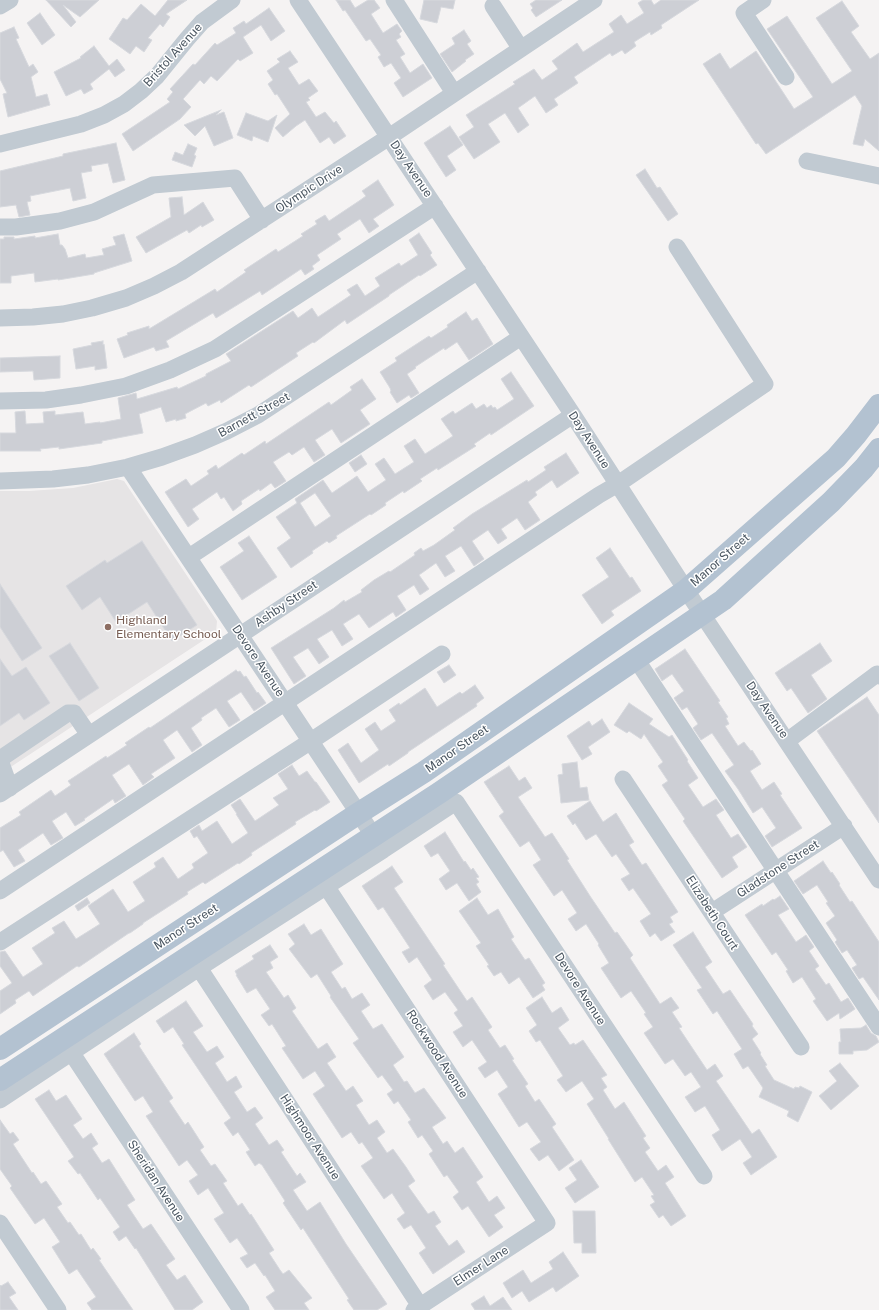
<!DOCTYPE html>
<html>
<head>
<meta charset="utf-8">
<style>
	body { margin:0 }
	canvas { display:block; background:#f5f3f3 }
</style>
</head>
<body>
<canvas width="879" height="1310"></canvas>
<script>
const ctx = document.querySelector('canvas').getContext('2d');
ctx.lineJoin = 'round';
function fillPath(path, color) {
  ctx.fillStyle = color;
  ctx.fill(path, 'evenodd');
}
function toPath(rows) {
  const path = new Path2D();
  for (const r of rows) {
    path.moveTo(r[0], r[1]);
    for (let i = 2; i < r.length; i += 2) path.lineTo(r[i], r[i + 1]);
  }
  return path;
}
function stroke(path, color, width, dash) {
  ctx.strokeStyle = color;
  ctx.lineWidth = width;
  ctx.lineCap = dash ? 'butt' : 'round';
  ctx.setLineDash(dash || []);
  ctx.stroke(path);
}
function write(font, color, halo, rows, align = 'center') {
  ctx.font = font + ' "Public Sans",sans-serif';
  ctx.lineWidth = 3;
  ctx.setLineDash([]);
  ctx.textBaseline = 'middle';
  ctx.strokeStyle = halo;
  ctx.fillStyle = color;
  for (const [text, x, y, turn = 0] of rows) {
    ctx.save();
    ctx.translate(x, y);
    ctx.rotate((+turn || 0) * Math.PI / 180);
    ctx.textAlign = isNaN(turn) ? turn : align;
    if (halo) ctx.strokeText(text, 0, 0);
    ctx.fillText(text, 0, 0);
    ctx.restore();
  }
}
fillPath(toPath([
	[117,479,124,481,217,621,216,632,0,774,0,491,29,491,73,488]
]), '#e6e4e5');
const building = toPath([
	[46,0,99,0,80,17,63,5,76,22,71,27,46,0],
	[168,0,187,0,166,14,170,17,163,27,160,24,148,38,152,40,144,52,136,46,130,54,109,39,123,18,127,20,141,4,155,16,168,0],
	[336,0,350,0,355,8,368,0,374,0,380,8,371,14,383,33,397,24,402,31,399,34,401,37,396,40,405,54,400,57,410,73,423,64,432,78,403,97,394,83,401,78,391,63,384,67,378,57,381,55,370,39,366,41,345,10,343,11,336,0],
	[424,0,455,0,453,9,441,7,437,23,420,19,424,0],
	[536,0,562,0,536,17,531,10,533,8,530,4,536,0],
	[643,0,651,0,654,5,661,0,699,0,661,25,662,28,651,35,650,32,634,42,636,46,625,54,622,50,612,56,610,53,574,77,578,83,554,99,558,105,546,113,535,96,518,108,529,125,518,133,505,113,488,124,500,142,474,159,459,137,474,127,466,115,515,84,513,82,534,69,542,80,558,69,552,61,577,43,583,52,614,32,609,24,621,15,627,24,644,13,638,3,643,0],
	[842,1,859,26,851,32,870,59,879,53,879,151,865,139,863,146,853,144,862,106,855,95,766,154,758,143,756,144,703,64,720,53,730,69,756,51,794,109,813,97,767,29,787,16,832,84,852,71,816,18,842,1],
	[269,8,285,31,271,41,261,25,243,37,253,53,240,61,238,59,217,81,211,76,204,84,200,80,183,99,191,107,180,119,133,151,122,134,170,102,167,99,173,92,170,89,193,64,195,65,215,43,217,45,236,33,233,28,244,21,246,24,269,8],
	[40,13,55,35,42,45,27,23,40,13],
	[14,27,19,38,16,39,29,67,33,64,38,72,31,77,36,97,47,94,50,105,8,117,3,94,7,93,0,79,0,33,14,27],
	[464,30,471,41,467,44,474,54,465,60,466,61,452,72,440,54,455,44,452,38,464,30],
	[94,46,109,66,117,59,125,70,115,77,109,69,90,84,93,89,84,94,81,89,66,96,54,72,81,58,80,57,94,46],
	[290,51,298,62,288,68,299,85,309,79,318,91,308,98,310,100,306,102,316,117,325,112,334,123,336,121,346,136,334,144,329,137,320,143,305,120,296,126,283,137,275,128,290,114,277,94,275,95,268,84,273,80,267,71,280,62,277,59,290,51],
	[221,110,216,115,224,112,233,138,214,146,205,126,195,136,184,125,221,110],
	[246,113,268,121,277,115,268,142,253,136,252,141,237,135,246,113],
	[450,126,463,145,447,156,456,170,446,177,424,143,450,126],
	[116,143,125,180,113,183,108,163,91,166,92,171,81,173,86,198,73,201,70,188,30,196,31,201,27,202,30,215,19,217,16,205,0,207,0,171,63,156,63,154,116,143],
	[188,144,197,148,194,155,196,156,192,167,172,160,175,152,183,155,188,144],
	[645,169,657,188,660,187,678,214,668,221,636,175,645,169],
	[378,180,394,205,373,219,379,226,369,233,360,219,337,234,341,239,317,255,320,260,312,266,314,269,305,275,301,269,262,295,260,291,216,318,213,313,166,341,169,347,156,351,154,347,124,358,117,339,128,335,127,333,149,326,149,329,215,289,217,292,246,272,244,270,276,249,278,252,303,236,301,234,317,224,315,221,325,215,329,221,359,201,366,196,362,191,378,180],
	[182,197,184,215,203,202,214,220,202,227,201,225,189,233,187,230,146,253,136,237,171,217,169,198,182,197],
	[419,233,432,253,430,255,437,265,420,276,419,275,389,295,389,296,347,324,345,320,314,343,313,342,296,353,298,356,251,387,249,385,221,403,220,400,208,406,206,403,185,414,186,418,176,421,176,419,166,422,161,407,139,414,143,433,102,441,102,443,59,449,59,447,40,449,41,451,0,451,0,433,16,433,15,412,25,411,26,424,44,423,43,412,55,411,55,415,83,412,85,424,100,422,100,423,121,419,118,398,136,393,137,399,177,387,178,389,206,376,206,374,231,361,226,354,293,311,298,318,312,308,318,317,351,295,347,290,357,284,365,296,380,286,375,278,399,263,401,266,418,255,409,240,419,233],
	[58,234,60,245,62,245,65,249,68,258,85,254,86,258,104,255,102,249,116,245,113,237,124,234,132,261,94,273,94,274,58,280,58,279,35,282,34,273,11,276,11,283,0,283,0,239,4,239,4,237,14,237,14,239,35,236,35,238,58,234],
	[466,312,472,321,477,318,493,344,469,360,457,342,445,350,444,348,415,367,416,368,407,374,419,393,411,398,409,395,397,403,390,392,391,391,390,388,380,372,397,361,395,358,429,336,431,338,448,327,447,325,466,312],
	[103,341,103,345,104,344,107,368,95,370,95,366,76,369,73,349,92,345,91,343,103,341],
	[60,356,60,378,34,380,33,371,0,372,0,358,60,356],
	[511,372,534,406,491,435,490,433,474,444,476,446,438,470,437,468,420,479,422,481,404,493,403,491,385,503,386,505,371,515,370,514,336,536,337,538,329,543,327,541,312,551,313,553,291,568,277,548,291,538,276,517,297,503,295,499,323,480,332,493,357,476,368,492,386,480,375,464,384,458,395,474,414,462,404,446,415,439,425,454,453,436,441,419,453,411,455,414,472,403,476,409,484,404,487,408,491,405,493,408,495,407,497,410,514,399,501,379,511,372],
	[315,493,331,516,315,527,300,503,315,493],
	[362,379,376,399,360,410,370,424,341,443,332,429,315,440,325,455,314,462,304,447,292,455,289,452,273,462,286,481,275,488,271,483,260,491,259,489,241,501,242,504,233,511,224,497,221,499,217,492,192,509,199,519,188,527,165,492,186,479,191,486,209,474,207,471,216,465,218,469,242,453,244,455,265,441,266,444,329,402,331,405,352,390,350,387,362,379],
	[566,453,579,473,557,488,552,480,535,492,537,495,528,502,540,520,525,530,517,518,501,529,507,538,498,544,488,530,472,541,484,559,474,566,461,546,445,556,455,571,445,577,436,563,419,575,429,589,420,595,414,585,397,596,406,610,396,617,393,612,369,628,359,614,343,624,353,639,342,646,332,630,317,639,329,657,319,664,308,648,293,657,306,676,294,684,271,648,334,608,344,600,345,602,362,592,361,590,374,580,389,571,390,572,415,555,414,553,421,548,423,551,434,545,455,530,453,528,472,514,527,480,528,482,546,470,544,467,566,453],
	[361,455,367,464,355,472,349,463,361,455],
	[249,536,277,577,242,600,220,567,244,551,238,543,249,536],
	[142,541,197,625,172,641,147,602,116,622,100,597,82,610,66,586,105,560,107,563,142,541],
	[610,548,630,578,632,577,641,591,611,611,614,615,602,624,582,595,609,577,596,558,610,548],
	[0,584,42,648,22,661,0,627,0,584],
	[70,643,99,688,79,701,49,656,70,643],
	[820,643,832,661,811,675,827,699,808,713,791,688,787,691,775,673,820,643],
	[685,649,720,701,718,702,728,717,726,718,729,724,725,726,738,746,744,742,751,751,752,750,761,764,750,771,762,790,774,782,782,794,780,795,802,828,772,847,765,836,776,828,762,807,753,813,738,789,725,771,734,765,712,733,701,740,693,728,698,724,687,707,682,710,674,698,684,691,672,674,662,681,655,669,685,649],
	[0,659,12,676,26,667,50,703,24,720,19,713,0,726,0,659],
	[449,665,456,675,444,683,437,672,449,665],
	[236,670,238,672,240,671,244,677,246,676,257,693,258,692,266,703,254,711,241,692,227,701,240,720,229,727,216,708,201,718,202,720,191,728,202,745,192,752,177,730,163,740,175,758,151,774,154,777,143,785,129,764,112,775,126,796,115,803,113,799,84,819,85,820,75,826,66,812,52,821,63,838,51,845,43,833,18,850,25,861,14,867,3,850,0,852,0,828,21,815,19,812,51,790,55,796,71,785,68,781,106,756,107,758,127,745,125,743,149,727,150,728,236,670],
	[475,685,484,698,476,704,477,706,408,752,408,753,389,766,388,764,359,783,338,750,348,743,361,763,379,750,365,729,375,722,381,731,396,721,389,710,399,703,400,705,425,688,437,707,460,692,462,694,475,685],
	[867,697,879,715,879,823,817,731,867,697],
	[629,703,653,719,649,724,669,737,672,735,688,760,687,761,698,778,688,785,703,807,716,799,724,810,716,815,731,838,738,834,747,847,732,857,738,867,722,878,683,821,685,819,662,785,668,781,658,766,663,762,644,734,641,739,629,731,627,733,614,725,629,703],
	[602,719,610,732,588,747,592,754,582,760,567,736,589,721,592,726,602,719],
	[577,762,580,788,587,787,589,800,561,803,558,775,563,774,562,764,577,762],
	[292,765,299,776,307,771,315,782,316,782,330,802,316,811,315,810,295,822,296,824,251,853,252,855,239,864,238,863,205,884,203,882,187,892,188,894,143,923,143,924,130,933,129,933,79,967,77,966,33,996,29,991,15,1000,16,1003,0,1014,0,991,12,983,0,966,0,952,5,951,23,977,43,964,32,948,55,933,52,928,64,921,76,939,100,924,88,906,113,889,128,912,145,901,133,882,156,867,154,863,163,857,178,879,194,868,192,864,208,853,197,836,194,838,190,831,199,825,202,831,217,821,232,844,248,833,236,814,237,814,231,805,240,799,255,821,279,805,273,798,288,789,278,774,292,765],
	[509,766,519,781,525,777,532,788,518,797,545,837,552,833,569,859,567,860,590,896,615,933,617,932,633,955,630,958,660,1004,671,997,679,1008,672,1012,682,1027,679,1028,707,1070,715,1064,723,1076,716,1081,729,1100,752,1134,759,1129,777,1157,751,1175,743,1163,752,1157,740,1139,722,1151,712,1135,720,1130,705,1106,695,1112,685,1097,701,1087,691,1072,685,1076,673,1059,665,1064,644,1033,653,1027,644,1014,646,1013,631,991,621,998,601,968,609,963,598,945,599,944,586,924,576,931,568,919,577,913,562,890,554,896,533,865,541,860,529,841,520,847,499,816,504,812,484,782,509,766],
	[590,801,603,822,616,813,634,842,629,845,642,865,646,863,678,912,670,917,673,922,669,924,675,932,661,941,655,933,650,937,640,921,651,914,633,888,629,891,621,879,630,874,616,854,612,857,596,834,586,840,575,823,573,825,567,816,590,801],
	[445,832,464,862,465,861,471,870,473,868,479,877,476,878,479,882,476,884,481,892,469,901,457,883,446,890,439,879,450,871,438,853,431,857,424,846,445,832],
	[823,861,831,873,832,872,840,884,839,885,850,902,852,901,879,942,879,1000,863,977,859,979,852,968,857,965,847,950,842,953,835,942,837,940,826,923,835,916,826,903,828,902,817,885,803,894,794,881,823,861],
	[392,866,403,882,394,888,445,964,443,965,467,1001,472,997,492,1027,488,1030,500,1048,505,1045,514,1059,512,1060,528,1084,525,1086,535,1102,539,1099,556,1124,552,1127,574,1160,559,1171,548,1155,539,1161,530,1149,541,1142,527,1122,519,1127,498,1094,508,1087,497,1070,485,1078,478,1068,487,1062,472,1040,463,1047,453,1032,463,1026,454,1013,458,1010,445,992,433,1000,424,986,432,980,417,957,409,963,402,952,410,948,383,907,378,910,362,886,392,866],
	[780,896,789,909,778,915,796,942,806,935,814,947,809,951,819,966,815,969,826,985,829,983,841,1002,848,998,855,1009,840,1019,839,1013,827,1021,813,1001,816,999,802,977,793,983,786,971,788,970,776,952,772,955,745,915,762,904,763,906,773,899,774,900,780,896],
	[87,898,90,903,78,911,75,906,87,898],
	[477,898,488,915,498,909,514,937,511,939,525,960,529,958,545,983,542,985,545,990,533,998,519,977,509,984,501,972,494,976,487,966,489,965,476,946,481,943,459,911,477,898],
	[304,924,311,935,321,929,343,964,331,972,342,989,345,987,352,999,362,993,370,1005,361,1011,373,1029,382,1024,404,1057,393,1065,404,1082,407,1081,415,1093,424,1088,446,1118,432,1127,443,1144,447,1141,455,1153,463,1147,483,1177,476,1182,489,1202,497,1196,505,1208,494,1215,503,1227,489,1237,468,1206,462,1210,453,1197,459,1192,447,1175,444,1177,429,1154,433,1151,422,1135,418,1138,408,1122,411,1120,398,1101,394,1104,387,1094,393,1090,382,1075,378,1078,353,1043,359,1039,330,997,331,996,317,974,311,978,289,949,295,944,288,934,304,924],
	[693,932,712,962,705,967,723,994,730,990,753,1024,752,1026,758,1034,752,1039,761,1053,760,1054,767,1065,765,1066,774,1080,794,1089,795,1087,799,1088,800,1086,812,1092,798,1122,787,1116,789,1111,759,1097,763,1088,748,1066,743,1069,734,1054,742,1049,717,1011,713,1014,697,990,702,988,673,945,693,932],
	[270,945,278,957,270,962,273,968,266,972,284,998,288,995,296,1008,292,1011,318,1049,327,1043,336,1057,327,1063,346,1091,353,1086,363,1101,356,1105,369,1125,377,1120,385,1132,377,1138,387,1153,393,1149,406,1167,415,1181,408,1186,428,1214,434,1211,441,1222,435,1226,449,1246,457,1240,465,1252,433,1274,419,1253,426,1248,411,1225,404,1229,397,1219,405,1213,392,1193,384,1199,361,1166,373,1158,362,1142,359,1144,351,1132,342,1138,313,1094,325,1086,315,1071,303,1079,282,1048,286,1046,272,1024,269,1026,261,1015,270,1009,256,988,247,993,236,975,237,975,235,971,254,959,252,956,270,945],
	[542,997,552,1013,561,1007,569,1020,558,1028,570,1045,574,1043,575,1045,583,1040,607,1075,601,1078,607,1087,603,1090,615,1109,624,1102,646,1136,643,1138,650,1148,645,1152,658,1171,666,1165,674,1177,665,1183,686,1216,671,1226,663,1215,659,1218,650,1205,655,1202,651,1196,654,1195,642,1177,635,1182,608,1139,609,1139,587,1104,594,1099,582,1081,566,1092,557,1080,563,1076,540,1040,536,1042,529,1031,537,1025,526,1008,542,997],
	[186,1001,203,1026,193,1032,207,1052,217,1046,224,1057,215,1063,227,1082,236,1076,242,1087,234,1092,247,1112,255,1107,263,1118,255,1124,269,1145,277,1140,284,1150,281,1152,297,1176,300,1173,306,1182,293,1190,307,1211,320,1202,346,1244,387,1304,377,1310,354,1310,347,1300,349,1299,303,1228,301,1230,283,1203,285,1201,262,1165,259,1163,255,1166,246,1152,250,1150,238,1132,233,1136,224,1123,231,1118,182,1045,184,1044,173,1027,164,1033,156,1021,186,1001],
	[866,1025,871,1033,876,1036,879,1042,867,1050,853,1051,853,1054,839,1054,839,1042,841,1042,840,1029,861,1028,866,1025],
	[134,1033,141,1044,139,1046,173,1098,169,1101,185,1125,188,1122,204,1147,200,1150,211,1166,215,1164,227,1181,223,1183,238,1206,242,1203,250,1215,251,1214,274,1250,269,1253,280,1270,283,1274,289,1270,312,1298,304,1303,309,1310,275,1310,266,1297,275,1291,265,1275,264,1276,255,1263,247,1268,240,1258,248,1254,237,1238,230,1243,214,1219,224,1213,208,1188,198,1195,189,1181,198,1175,187,1160,179,1166,146,1116,153,1112,143,1096,135,1101,104,1054,134,1033],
	[840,1063,859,1086,831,1110,819,1096,837,1081,829,1071,840,1063],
	[49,1090,56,1101,66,1095,82,1119,73,1125,83,1139,91,1133,98,1144,92,1148,102,1163,109,1159,135,1200,127,1205,143,1229,151,1224,175,1259,166,1265,177,1280,185,1275,203,1302,192,1310,175,1310,136,1248,135,1249,126,1236,119,1241,113,1232,120,1227,100,1198,98,1200,80,1173,78,1174,68,1161,74,1157,35,1099,49,1090],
	[0,1120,10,1134,13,1132,19,1140,13,1144,32,1173,33,1172,41,1184,46,1181,62,1204,57,1207,68,1223,70,1222,79,1235,81,1234,91,1250,93,1248,101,1259,99,1260,133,1310,92,1310,87,1303,96,1297,77,1269,69,1274,52,1247,60,1242,44,1218,35,1224,10,1188,12,1186,0,1169,0,1120],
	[581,1160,599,1187,575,1203,565,1188,577,1180,569,1168,581,1160],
	[573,1211,595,1211,596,1253,582,1253,582,1243,574,1243,573,1211],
	[563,1252,579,1276,556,1292,553,1287,529,1302,522,1291,512,1298,503,1283,523,1270,531,1283,553,1269,549,1262,563,1252],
	[8,1282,16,1293,9,1297,18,1310,0,1310,0,1285,1,1286,8,1282],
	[484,1296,490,1306,503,1297,512,1310,475,1310,471,1304,484,1296]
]);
fillPath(building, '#cdcfd5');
stroke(building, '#d7d9de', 1);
stroke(toPath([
	[298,0,573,415,686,590,879,880],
	[394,0,454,93],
	[763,0,744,13,786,77],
	[0,6,10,0],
	[493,6,521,49],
	[0,144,81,124,104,115,124,104,141,91,157,76,187,39,202,22,232,0],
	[807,161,879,176],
	[0,227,16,227,60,221,94,212,153,185,235,178,262,220],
	[0,318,33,317,63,314,92,308,126,298,154,286,181,272,389,137,594,0],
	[0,401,46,400,81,395,126,386,170,370,215,349,435,206],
	[0,481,53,479,88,475,128,467,162,457,195,445,227,431,258,415,478,271],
	[189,557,521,337],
	[636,659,879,1027],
	[787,741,877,674,879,676],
	[623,779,801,1047],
	[10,788,2,766,1,763,3,757,68,713,74,713,89,735],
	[0,794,573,415],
	[383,850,456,802,704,1176],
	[326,886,547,1223,414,1310],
	[0,891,599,495,618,484,765,384,677,247],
	[712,912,844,826],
	[0,942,311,741,442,654],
	[199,968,420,1306],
	[71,1052,241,1310],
	[0,1100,199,968,383,850,128,467],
	[0,1223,58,1310]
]), '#c1cad2', 17);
stroke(toPath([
	[0,1049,359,813,424,772,686,590,836,458,856,435,879,405],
	[0,1080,439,793,723,600,831,502,864,468,879,449]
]), '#b3c2d1', 22);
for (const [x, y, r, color] of [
	[108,627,4,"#8d6e63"]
]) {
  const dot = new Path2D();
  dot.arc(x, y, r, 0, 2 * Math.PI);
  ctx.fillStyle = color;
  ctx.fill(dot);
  stroke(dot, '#fff', 1.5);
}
write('12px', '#4a5661', '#fff', [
	["Bristol Avenue",173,55,-48],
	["Day Avenue",411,169,56],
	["Olympic Drive",309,189,-33],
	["Barnett Street",254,415,-29],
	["Day Avenue",589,440,57],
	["Manor Street",720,560,-41],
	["Ashby Street",286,604,-34],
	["Devore Avenue",258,661,56],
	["Day Avenue",767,710,56],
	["Manor Street",457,749,-35],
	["Gladstone Street",778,869,-33],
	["Elizabeth Court",712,913,57],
	["Manor Street",186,927,-33],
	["Devore Avenue",580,989,57],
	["Rockwood Avenue",437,1054,57],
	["Highmoor Avenue",310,1137,57],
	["Sheridan Avenue",156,1181,57],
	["Elmer Lane",481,1266,-33]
]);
write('12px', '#785e54', '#fff', [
	["Highland",116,620],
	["Elementary School",116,634]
], 'left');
</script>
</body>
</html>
